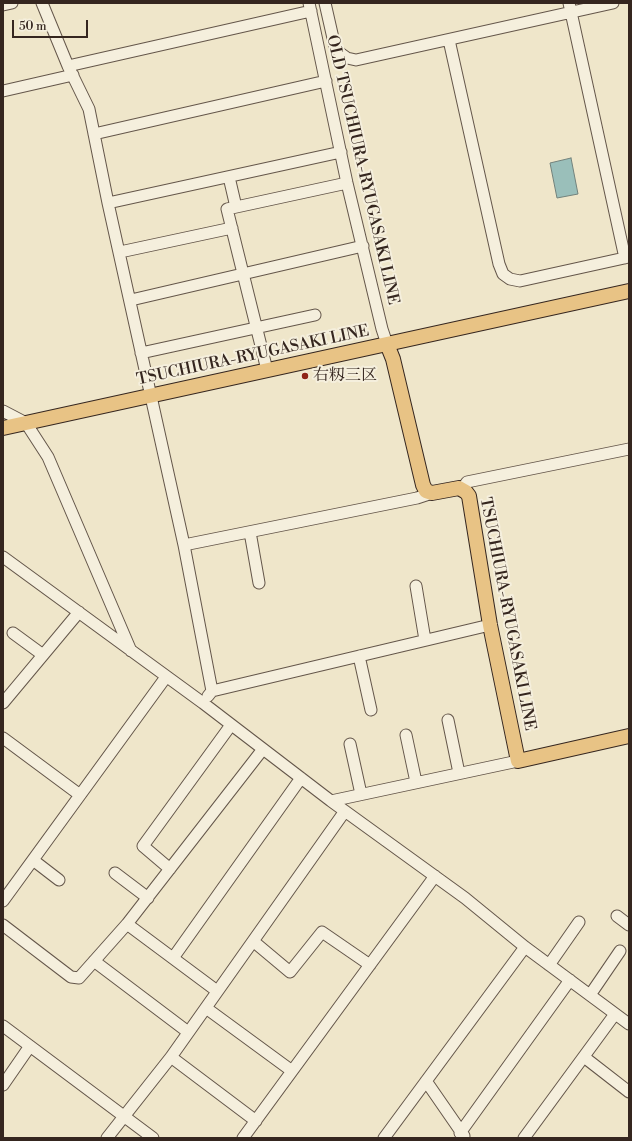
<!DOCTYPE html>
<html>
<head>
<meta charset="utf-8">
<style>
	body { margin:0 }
	#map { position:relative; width:632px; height:1141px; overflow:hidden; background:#efe6ca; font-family:"Libre Bodoni",serif }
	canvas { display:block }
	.frame { position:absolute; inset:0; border:4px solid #35261f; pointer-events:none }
	.scale { position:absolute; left:12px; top:20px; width:76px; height:18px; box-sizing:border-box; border:2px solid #35261f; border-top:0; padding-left:5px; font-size:12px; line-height:14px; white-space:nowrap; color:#35261f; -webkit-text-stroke:3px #f5efdd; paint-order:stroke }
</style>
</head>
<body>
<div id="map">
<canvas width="632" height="1141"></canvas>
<div class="frame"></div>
<div class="scale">50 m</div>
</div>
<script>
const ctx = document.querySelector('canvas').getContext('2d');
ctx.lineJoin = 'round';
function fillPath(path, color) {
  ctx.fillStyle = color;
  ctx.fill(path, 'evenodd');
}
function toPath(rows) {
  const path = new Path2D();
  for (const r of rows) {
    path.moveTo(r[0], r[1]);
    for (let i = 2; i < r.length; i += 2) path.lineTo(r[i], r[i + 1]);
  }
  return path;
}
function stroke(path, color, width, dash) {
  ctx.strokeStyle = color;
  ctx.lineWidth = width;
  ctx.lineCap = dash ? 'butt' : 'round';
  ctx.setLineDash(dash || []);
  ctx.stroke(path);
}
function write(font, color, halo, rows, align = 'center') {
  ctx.font = font + ' "Libre Bodoni","Noto Serif JP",serif';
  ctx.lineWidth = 4;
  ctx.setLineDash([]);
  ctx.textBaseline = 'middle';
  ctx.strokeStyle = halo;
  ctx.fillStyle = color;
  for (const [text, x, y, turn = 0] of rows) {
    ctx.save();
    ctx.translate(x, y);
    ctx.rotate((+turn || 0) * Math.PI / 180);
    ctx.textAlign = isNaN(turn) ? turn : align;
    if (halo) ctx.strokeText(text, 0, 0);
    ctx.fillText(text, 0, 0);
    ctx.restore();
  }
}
const water = toPath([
	[571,158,578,194,557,198,550,163,571,158]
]);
fillPath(water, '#9abfba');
stroke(water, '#72827c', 1);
const minor = toPath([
	[42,3,68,66,89,109,108,203,184,545,212,691],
	[309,3,347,183,382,329,387,344],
	[325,3,335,47,340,53,347,58,356,60,613,3],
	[569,3,625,258],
	[3,5,12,3],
	[449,40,499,264,503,274,510,279,520,281,629,257],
	[68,66,311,11],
	[3,91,73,75],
	[94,134,326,81],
	[229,177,236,207],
	[108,203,341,152],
	[120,252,232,228],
	[131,300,363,246],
	[141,353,315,315],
	[267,370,227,209,347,183],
	[3,411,26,423,48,457,131,651],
	[462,489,467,482,629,449],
	[250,532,259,583],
	[184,545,417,498,432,493],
	[3,557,203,703,331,801,465,898,525,947,629,1024],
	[416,586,425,640],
	[13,633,43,655],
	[359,656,371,710],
	[208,696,212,691,490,625],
	[3,703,79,612],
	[448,720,459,773],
	[406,735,416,782],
	[3,738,80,795],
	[350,744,361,794],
	[331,801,518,761],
	[33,860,59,880],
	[170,869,143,846,231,725],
	[115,873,148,898],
	[3,901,166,677],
	[617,916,629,925],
	[127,924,217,991],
	[3,925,71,977,79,978,127,924,263,749],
	[253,941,290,972,322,932,370,965],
	[173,958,301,778],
	[94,961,188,1032],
	[549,965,579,922],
	[590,995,620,951],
	[206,1008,292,1071],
	[3,1026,153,1138],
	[171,1057,256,1121],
	[584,1057,629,1092],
	[426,1081,464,1136],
	[3,1085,30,1046],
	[460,1133,570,980],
	[107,1138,171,1057,345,811],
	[243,1138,435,876],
	[384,1138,525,947],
	[524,1138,615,1014]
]);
const major = toPath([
	[387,344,393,359,423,485,426,491,432,493,459,488,466,492,469,496,490,625,518,761,629,736],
	[3,428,629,291]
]);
stroke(minor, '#64564a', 13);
stroke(major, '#35261f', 16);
stroke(minor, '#f5efdd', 11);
stroke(major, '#e8c385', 14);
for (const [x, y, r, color] of [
	[305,376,4,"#8f2418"]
]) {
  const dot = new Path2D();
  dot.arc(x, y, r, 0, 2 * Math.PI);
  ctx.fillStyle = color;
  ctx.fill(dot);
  stroke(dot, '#f5efdd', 1.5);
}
write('16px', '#35261f', '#f5efdd', [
	["OLD TSUCHIURA-RYUGASAKI LINE",362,170,77],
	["TSUCHIURA-RYUGASAKI LINE",253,356,-12],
	["TSUCHIURA-RYUGASAKI LINE",507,614,79]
]);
write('16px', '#35261f', '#f5efdd', [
	["右籾三区",313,376]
], 'left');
</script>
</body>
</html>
